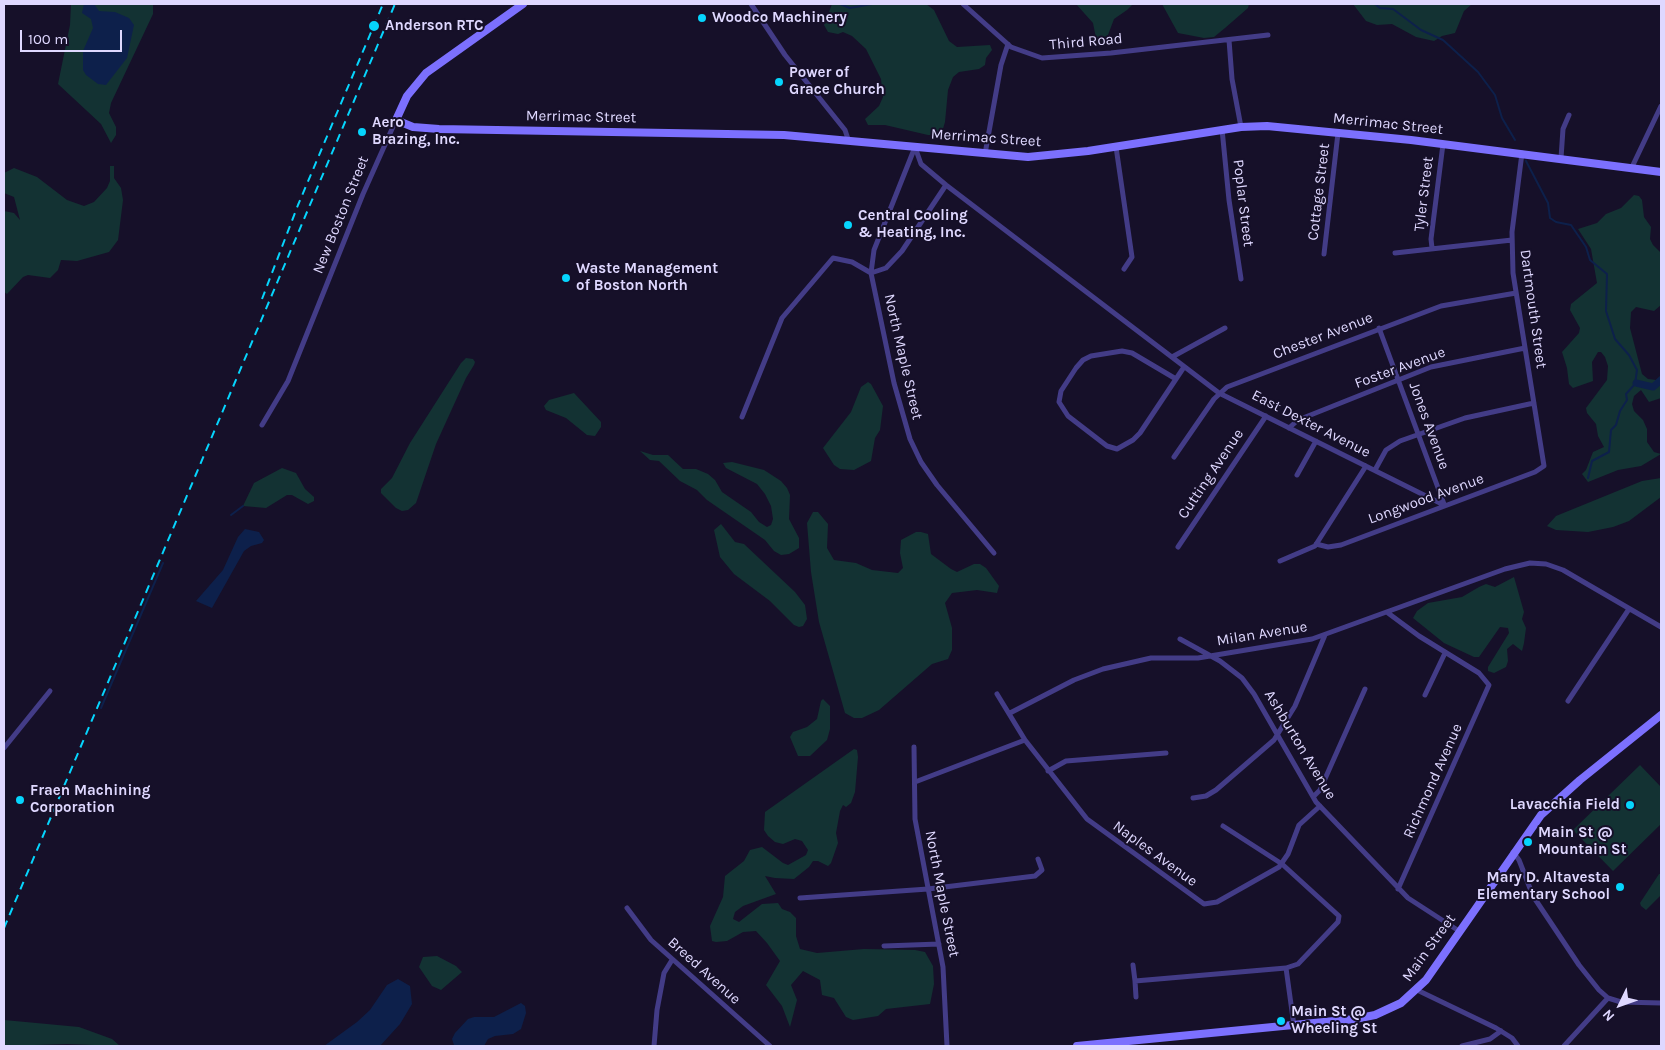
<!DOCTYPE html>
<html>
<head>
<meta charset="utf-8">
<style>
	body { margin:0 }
	#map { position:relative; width:1665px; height:1050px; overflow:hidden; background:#161029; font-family:Karla,sans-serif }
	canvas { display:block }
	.frame { position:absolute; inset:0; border:5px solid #dfd8ff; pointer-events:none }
	.north { position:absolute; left:1595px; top:980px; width:50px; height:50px; -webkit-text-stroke:4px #161029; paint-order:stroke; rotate:228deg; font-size:14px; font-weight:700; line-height:20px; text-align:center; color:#dfd8ff }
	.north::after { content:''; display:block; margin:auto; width:18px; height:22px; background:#dfd8ff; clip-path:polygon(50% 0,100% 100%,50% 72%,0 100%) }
	.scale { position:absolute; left:20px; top:30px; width:102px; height:22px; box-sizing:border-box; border:2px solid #dfd8ff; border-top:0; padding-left:6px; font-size:15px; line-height:18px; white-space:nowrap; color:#dfd8ff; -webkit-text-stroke:4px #161029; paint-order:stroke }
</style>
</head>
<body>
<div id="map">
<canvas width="1665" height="1050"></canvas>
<div class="frame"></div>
<div class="north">N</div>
<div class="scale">100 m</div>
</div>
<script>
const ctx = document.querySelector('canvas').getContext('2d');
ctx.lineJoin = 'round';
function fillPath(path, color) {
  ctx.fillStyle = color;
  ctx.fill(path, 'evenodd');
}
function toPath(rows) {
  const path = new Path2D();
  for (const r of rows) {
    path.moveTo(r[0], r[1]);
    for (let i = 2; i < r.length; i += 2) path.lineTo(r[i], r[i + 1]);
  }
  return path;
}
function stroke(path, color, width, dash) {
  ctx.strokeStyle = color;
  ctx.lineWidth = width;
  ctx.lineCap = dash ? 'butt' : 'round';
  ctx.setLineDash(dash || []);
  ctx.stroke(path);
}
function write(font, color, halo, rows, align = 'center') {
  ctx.font = font + ' Karla,sans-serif';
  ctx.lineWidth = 4;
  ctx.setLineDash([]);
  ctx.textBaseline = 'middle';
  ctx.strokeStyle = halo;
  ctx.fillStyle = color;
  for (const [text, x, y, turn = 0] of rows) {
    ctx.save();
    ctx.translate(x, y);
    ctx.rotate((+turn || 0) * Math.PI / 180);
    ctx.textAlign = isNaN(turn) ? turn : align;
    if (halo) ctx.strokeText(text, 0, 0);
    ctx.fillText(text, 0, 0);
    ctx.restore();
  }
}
fillPath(toPath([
	[71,4,153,4,153,14,111,103,109,113,116,127,116,135,111,143,101,124,58,84,70,25],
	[832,4,926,4,934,10,949,41,957,47,990,45,992,50,986,58,985,65,979,69,959,72,953,77,948,90,945,122,942,132,937,135,928,135,885,125,868,125,865,119,879,106,883,97,881,79,866,49,852,36,843,32,838,34,828,32,824,25],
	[1076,4,1133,4,1127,10,1114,19,1108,35,1100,44,1096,38,1093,23],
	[1162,4,1249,4,1248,8,1225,28,1214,37,1204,38,1178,33],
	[1353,4,1472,4,1464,11,1455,33,1442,36,1434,41,1416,37,1392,24,1377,25,1366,21],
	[110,166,114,166,114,178,121,188,123,200,118,240,109,252,77,261,61,260,58,270,50,278,28,275,23,277,7,294,4,292,4,211,14,213,20,220,14,197,4,193,4,173,14,168,37,177,67,200,84,206,94,202,107,188,110,181],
	[1634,195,1639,196,1642,200,1644,217,1651,227,1650,239,1653,245,1661,253,1661,305,1654,311,1636,307,1631,312,1630,328,1642,374,1648,379,1656,380,1661,375,1661,398,1649,402,1641,390,1634,396,1632,404,1634,411,1643,420,1647,429,1647,442,1654,452,1661,454,1641,466,1618,470,1588,482,1582,474,1586,470,1593,452,1604,447,1598,436,1596,424,1587,413,1586,408,1607,380,1608,366,1605,357,1601,352,1598,352,1592,362,1593,381,1573,388,1569,384,1567,368,1562,352,1579,333,1580,328,1570,310,1571,304,1597,283,1591,249,1578,229,1597,223,1606,214,1621,208],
	[466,358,473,359,475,362,474,365,466,378,436,444,416,503,408,510,402,511,396,508,381,493,381,489,392,478,410,443,461,363],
	[868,382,871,384,883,406,880,430,875,438,871,461,854,470,840,469,834,465,823,448,851,412,861,387],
	[574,393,601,422,601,427,595,436,587,435,566,418,546,410,544,406,549,400],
	[640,451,653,455,668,455,683,469,696,469,708,474,715,480,722,492,751,512,759,522,767,527,771,525,773,519,771,506,765,494,757,484,726,468,723,463,732,462,764,470,781,481,787,488,790,495,789,519,799,538,799,548,789,554,781,555,774,551,765,540,707,500,697,490,680,481,659,461,650,460],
	[282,468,296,473,305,489,314,497,314,501,308,504,292,495,287,495,266,508,243,506,254,483],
	[1661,478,1661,497,1629,521,1613,527,1588,532,1556,530,1547,526,1556,516,1642,481],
	[813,512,818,512,828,524,827,548,834,560,856,563,872,570,898,573,903,568,900,553,901,540,916,532,921,532,928,534,931,554,951,569,957,572,974,564,980,564,986,568,999,586,997,593,977,590,952,593,945,603,952,628,952,650,948,659,932,664,879,710,862,718,854,718,845,713,819,622,811,572,807,523],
	[721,524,735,542,744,544,795,592,805,605,807,619,803,626,799,627,794,625,770,601,734,574,720,557,714,530],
	[1514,577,1524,612,1522,619,1526,628,1524,643,1522,651,1513,644,1507,649,1508,661,1506,667,1494,673,1488,671,1488,667,1509,633,1508,628,1500,627,1479,657,1474,657,1444,643,1413,618,1417,611,1428,603,1462,597,1479,587,1486,584,1495,587],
	[823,699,830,706,830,729,827,740,810,756,798,756,790,737,793,732,807,727,817,719,821,701],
	[854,749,857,750,858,757,855,792,851,803,846,807,843,805,840,811,836,833,838,843,831,863,828,866,818,861,813,861,809,867,794,879,775,878,765,876,776,894,743,906,735,912,733,919,739,922,762,904,778,903,782,909,790,912,796,918,796,936,800,949,817,953,864,949,915,950,925,952,933,966,934,984,930,1004,886,1009,878,1016,853,1020,846,1017,834,998,822,995,820,980,803,971,791,985,797,1000,790,1027,782,1006,766,985,780,961,767,943,756,931,743,932,727,941,716,942,712,941,710,926,723,897,725,876,744,861,750,850,762,847,783,863,788,865,806,855,808,850,802,841,795,839,783,844,775,842,768,836,764,830,765,812],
	[1640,765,1661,787,1661,824,1613,871,1573,830],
	[1659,874,1661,874,1661,895,1646,910,1641,906,1640,903],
	[437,956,456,966,462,972,441,990,432,986,419,967,423,957],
	[4,1020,79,1027,112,1039,120,1046,67,1044,4,1046]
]), '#133233');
fillPath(toPath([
	[84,4,94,4,99,11,115,12,129,18,134,25,127,58,106,85,98,84,86,75,83,70,83,51,93,28,91,19,82,13],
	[245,529,259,532,264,540,262,543,251,546,244,551,212,608,196,601,223,570,238,537],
	[398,979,410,986,412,1004,400,1024,380,1046,324,1046,357,1022,370,1010,387,985],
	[521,1003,525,1006,526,1013,521,1029,513,1034,495,1036,488,1039,484,1046,454,1045,452,1039,455,1033,468,1019,474,1017,494,1017]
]), '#0d204b');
stroke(toPath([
	[830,4,838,4],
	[840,4,850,8,872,4],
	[1375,4,1380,8,1393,9,1421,30,1443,40,1478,72,1495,95,1502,118,1515,140],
	[1526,161,1548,203,1550,218,1556,222,1571,225,1586,247,1590,260,1607,274,1606,311,1615,339,1629,355,1637,370,1635,384,1626,394,1627,400,1620,411,1616,425,1611,430,1609,452,1592,461,1588,478],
	[231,515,243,506],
	[101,708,163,563]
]), '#0d204b', 2);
stroke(toPath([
	[1636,383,1653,387,1661,380]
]), '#0d204b', 7);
stroke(toPath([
	[751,4,785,55,845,130,848,139],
	[963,4,1011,47,1042,58,1111,53,1268,35],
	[1229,40,1232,79,1241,127],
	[1222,129,1229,200,1241,279],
	[915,147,921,164,946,185,1219,393,1444,505],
	[915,147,874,250,871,273,894,383,910,439,921,462,937,485,994,553],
	[1116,147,1132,257,1124,269],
	[985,154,1001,65,1008,44],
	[1561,158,1563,129,1569,115],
	[1632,167,1661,106],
	[1432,248,1431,239,1443,144],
	[1395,253,1512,240],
	[1324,254,1338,133],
	[1379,328,1444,504],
	[1172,357,1225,328],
	[1176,379,1132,353,1122,351,1091,356,1083,360,1076,368,1061,391,1059,402,1068,416,1107,446,1117,449,1133,440,1140,433,1184,367],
	[742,417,782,318,833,258,852,262,871,273,886,268,902,251,946,185],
	[262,425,288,381,363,194,396,120],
	[1289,428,1298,420,1431,367,1525,348],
	[1174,457,1214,399,1227,387,1441,306,1516,293],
	[1375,470,1386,450,1400,441,1465,418,1534,403],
	[1297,475,1316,441],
	[1316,544,1328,547,1341,545,1535,472,1544,466,1513,273,1512,232,1522,153],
	[1178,547,1266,416],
	[1280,561,1315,546,1366,466],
	[1388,613,1419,636,1479,673,1489,685,1398,889],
	[1180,639,1220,661,1242,678,1254,694,1316,802,1408,898,1459,931],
	[997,694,1025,740,1087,819,1204,904,1217,902,1279,867,1288,854,1299,825,1320,806],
	[1425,695,1445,653],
	[1568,701,1629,609],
	[1010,713,1074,680,1103,669,1151,658,1198,658,1312,639,1505,569,1530,563,1546,564,1563,570,1661,627],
	[914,747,915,819,943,967,947,1046],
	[4,748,50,691],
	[1048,771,1066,761,1166,753],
	[915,782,1025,740],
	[1313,797,1320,790,1365,689],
	[1193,798,1206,796,1216,790,1274,740,1295,706,1325,635],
	[1223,826,1282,864,1339,916,1338,922,1298,964,1286,968,1294,1026],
	[1513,852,1519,860,1533,896,1579,965,1599,990,1608,998,1621,1002,1661,1003],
	[800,898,928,889,1035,876,1042,870,1038,859],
	[627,908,651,940,770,1046],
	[884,946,939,944],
	[1133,965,1135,981],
	[1417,990,1496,1028,1512,1038,1518,1046],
	[1136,997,1135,981,1286,968],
	[654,1046,657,1010,664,973,672,960],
	[1462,1046,1490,1039,1501,1031],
	[1564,1046,1608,998]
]), '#433c87', 5);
stroke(toPath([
	[523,4,426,73,407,96,396,120,413,127,439,129,784,135,1028,157,1088,151,1241,127,1267,126,1411,140,1661,172],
	[1077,1046,1355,1019,1375,1015,1401,1003,1426,980,1541,815,1580,780,1661,715]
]), '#7c70fe', 8);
stroke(toPath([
	[262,299,298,205,383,4],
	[4,928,395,4]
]), '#06d5fd', 2, [8, 6]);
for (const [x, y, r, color] of [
	[702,18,5,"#06d5fd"],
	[374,26,6,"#06d5fd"],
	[779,82,5,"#06d5fd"],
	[362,132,5,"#06d5fd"],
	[848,225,5,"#06d5fd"],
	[566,278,5,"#06d5fd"],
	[20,800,5,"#06d5fd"],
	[1630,805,5,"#06d5fd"],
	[1528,842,5,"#06d5fd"],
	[1620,887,5,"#06d5fd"],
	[1281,1021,5,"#06d5fd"]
]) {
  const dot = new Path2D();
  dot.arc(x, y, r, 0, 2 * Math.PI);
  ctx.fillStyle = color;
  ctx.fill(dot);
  stroke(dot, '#161029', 2);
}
write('bold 15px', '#dfd8ff', '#161029', [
	["Woodco Machinery",712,18],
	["Anderson RTC",385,26],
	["Power of",789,73],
	["Grace Church",789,90],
	["Aero",372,123],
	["Brazing, Inc.",372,140],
	["Central Cooling",858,216],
	["& Heating, Inc.",858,233],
	["Waste Management",576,269],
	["of Boston North",576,286],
	["Fraen Machining",30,791],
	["Corporation",30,808],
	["Lavacchia Field",1620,805,"right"],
	["Main St @",1538,833],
	["Mountain St",1538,850],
	["Mary D. Altavesta",1610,878,"right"],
	["Elementary School",1610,895,"right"],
	["Main St @",1291,1012],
	["Wheeling St",1291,1029]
], 'left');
write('15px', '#dfd8ff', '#161029', [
	["Third Road",1086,42,-5],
	["Merrimac Street",581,117,1],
	["Merrimac Street",1388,124,6],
	["Merrimac Street",986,138,4],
	["Cottage Street",1319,192,-83],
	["Tyler Street",1424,194,-83],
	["Poplar Street",1243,203,83],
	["New Boston Street",341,215,-68],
	["Dartmouth Street",1533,309,82],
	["Chester Avenue",1323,336,-21],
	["North Maple Street",903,357,77],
	["Foster Avenue",1400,368,-20],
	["East Dexter Avenue",1311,424,27],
	["Jones Avenue",1429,426,70],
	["Cutting Avenue",1211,474,-56],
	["Longwood Avenue",1426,499,-20],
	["Milan Avenue",1262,634,-9],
	["Ashburton Avenue",1300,745,59],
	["Richmond Avenue",1433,781,-66],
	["Naples Avenue",1155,854,36],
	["North Maple Street",942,894,79],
	["Main Street",1429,948,-54],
	["Breed Avenue",704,971,42]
]);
</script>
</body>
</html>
